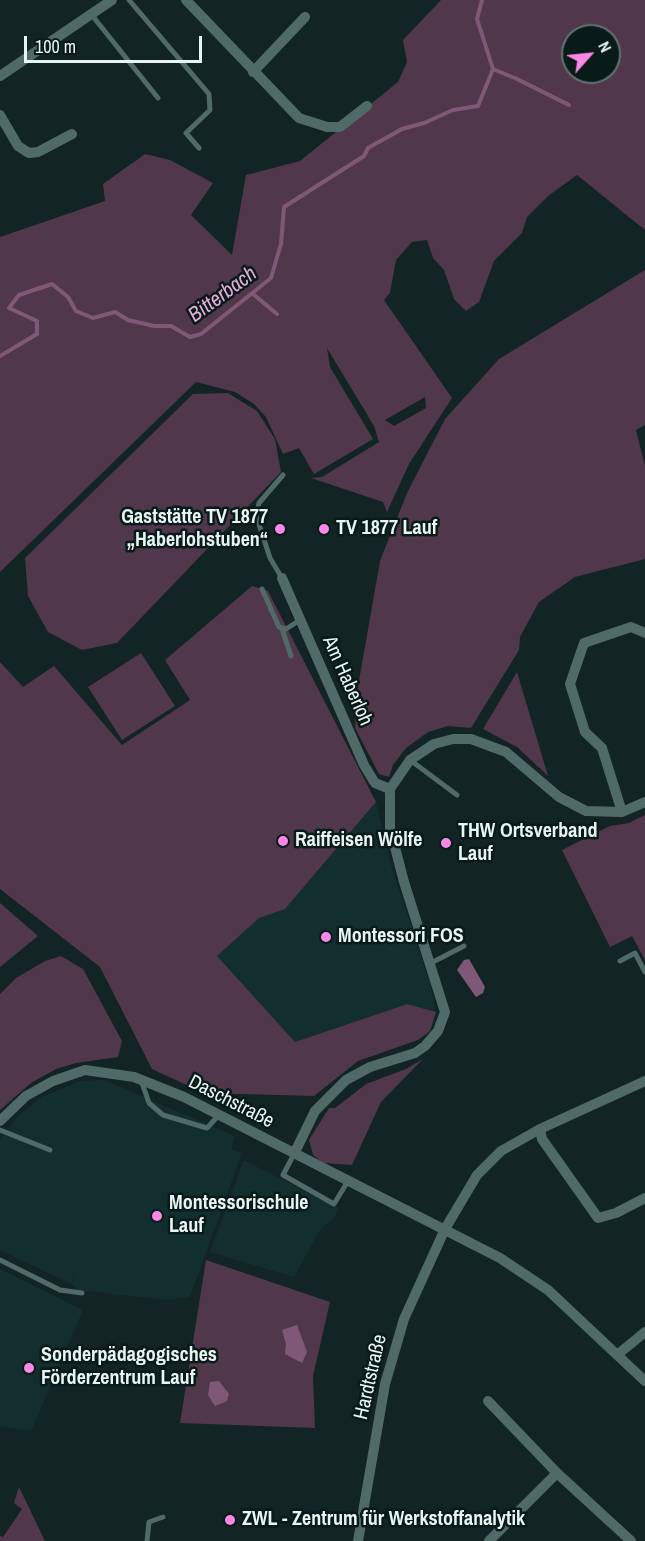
<!DOCTYPE html>
<html>
<head>
<meta charset="utf-8">
<style>
	body { margin:0 }
	#map { position:relative; width:645px; height:1541px; overflow:hidden; background:#122423; font-family:"Archivo Narrow",sans-serif }
	canvas { display:block }
	.north { position:absolute; left:561px; top:24px; width:60px; height:60px; box-sizing:border-box; background:#081b19; border:2px solid #627270; border-radius:50%; rotate:63deg; font-size:16px; font-weight:700; line-height:24px; text-align:center; color:#e9f5f3 }
	.north::after { content:''; display:block; margin:auto; width:21px; height:27px; background:#fb87e6; clip-path:polygon(50% 0,100% 100%,50% 72%,0 100%) }
	.scale { position:absolute; left:24px; top:36px; width:178px; height:27px; box-sizing:border-box; border:3px solid #e9f5f3; border-top:0; padding-left:8px; font-size:18px; line-height:21px; white-space:nowrap; color:#e9f5f3; -webkit-text-stroke:4px #081b19; paint-order:stroke }
</style>
</head>
<body>
<div id="map">
<canvas width="645" height="1541"></canvas>
<div class="north">N</div>
<div class="scale">100 m</div>
</div>
<script>
const ctx = document.querySelector('canvas').getContext('2d');
ctx.lineJoin = 'round';
function fillPath(path, color) {
  ctx.fillStyle = color;
  ctx.fill(path, 'evenodd');
}
function toPath(rows) {
  const path = new Path2D();
  for (const r of rows) {
    path.moveTo(r[0], r[1]);
    for (let i = 2; i < r.length; i += 2) path.lineTo(r[i], r[i + 1]);
  }
  return path;
}
function stroke(path, color, width, dash) {
  ctx.strokeStyle = color;
  ctx.lineWidth = width;
  ctx.lineCap = dash ? 'butt' : 'round';
  ctx.setLineDash(dash || []);
  ctx.stroke(path);
}
function write(font, color, halo, rows, align = 'center') {
  ctx.font = font + ' "Archivo Narrow",sans-serif';
  ctx.lineWidth = 5;
  ctx.setLineDash([]);
  ctx.textBaseline = 'middle';
  ctx.strokeStyle = halo;
  ctx.fillStyle = color;
  for (const [text, x, y, turn = 0] of rows) {
    ctx.save();
    ctx.translate(x, y);
    ctx.rotate((+turn || 0) * Math.PI / 180);
    ctx.textAlign = isNaN(turn) ? turn : align;
    if (halo) ctx.strokeText(text, 0, 0);
    ctx.fillText(text, 0, 0);
    ctx.restore();
  }
}
fillPath(toPath([
	[376,802,392,868,430,984,436,1012,406,1004,295,1042,216,956,259,917,285,909],
	[104,1080,235,1136,231,1149,242,1153,190,1297,168,1300,78,1290,72,1284,77,1267,71,1284,0,1250,0,1139,19,1115,43,1096,81,1081],
	[244,1160,339,1208,334,1218,320,1230,294,1277,210,1252],
	[0,1269,83,1310,31,1431,0,1426]
]), '#122f2d');
fillPath(toPath([
	[441,0,645,0,645,230,577,175,548,196,527,217,522,233,494,261,479,302,466,311,454,299,444,270,433,258,427,240,412,242,396,260,390,293,384,300,452,398,409,464,387,512,383,502,311,478,322,477,379,442,374,426,327,348,330,367,373,439,314,474,299,448,283,454,266,417,254,404,235,392,196,382,0,572,0,237,105,201,103,184,145,154,170,160,213,183,191,215,232,255,246,175,300,161,398,82,407,62,403,40],
	[573,36,609,36,609,72,573,72],
	[425,397,426,408,394,426,385,420],
	[645,270,645,425,636,430,645,466,645,559,575,577,539,602,520,637,519,650,471,728,448,726,428,732,406,748,393,765,389,777,379,774,355,728,357,692,380,561,407,493,445,419,499,359],
	[228,393,257,411,275,439,281,472,117,643,82,650,48,632,28,596,25,558,193,394],
	[252,586,268,591,376,802,285,909,259,918,217,956,295,1042,407,1004,436,1012,430,1031,418,1040,358,1061,314,1096,204,1093,152,1069,100,967,0,889,0,662,23,687,54,666,122,745,190,700,165,660],
	[141,653,175,706,122,740,88,687],
	[517,672,548,776,517,747,483,729],
	[645,815,645,960,632,936,610,947,562,850,610,826,629,823],
	[0,903,38,936,0,967],
	[61,956,83,969,122,1041,118,1057,76,1063,56,1069,31,1083,0,1110,0,994,16,978,45,961],
	[423,1059,381,1102,352,1165,323,1163,313,1155,309,1140,329,1108,335,1108,366,1084,406,1069],
	[206,1260,330,1302,313,1376,315,1428,180,1423],
	[19,1487,45,1541,0,1541,0,1536,3,1537,22,1509,14,1503]
]), '#51374b');
fillPath(toPath([
	[469,959,485,987,483,993,476,997,457,970,464,960],
	[297,1325,307,1352,302,1363,285,1354,286,1344,282,1330],
	[219,1381,229,1394,227,1401,215,1406,208,1395,210,1382]
]), '#805877');
stroke(toPath([
	[493,69,512,77],
	[515,78,569,105],
	[253,294,277,314],
	[0,356,37,334,37,321,9,308,19,295,52,284,68,297,76,311,93,318,115,312,128,320,154,326,171,326,190,337,201,334,271,278,281,244,284,207,364,156,368,148,402,129,424,123,453,110,478,106,493,69,477,19,482,0]
]), '#805877', 4);
stroke(toPath([
	[129,0,209,94,210,110,186,133,199,148],
	[91,14,158,98],
	[282,578,270,558,256,515,259,503,283,475],
	[262,589,279,627,286,629,300,620],
	[282,629,291,656],
	[410,760,457,795],
	[620,961,635,953,645,972],
	[431,963,464,946],
	[141,1080,149,1103,163,1115,207,1128,219,1115],
	[0,1130,50,1150],
	[294,1154,283,1175,334,1204,348,1181],
	[0,1260,60,1290,82,1293],
	[147,1541,149,1522,163,1517]
]), '#506a68', 5);
stroke(toPath([
	[186,0,299,118,327,127,340,127,367,106],
	[253,72,305,17],
	[0,76,112,0],
	[0,115,18,146,29,153,38,152,72,134],
	[282,578,364,765,375,783,390,789],
	[622,812,602,748,585,732,570,684,584,643,631,627,645,633],
	[0,1121,26,1096,53,1081,85,1070,134,1077,184,1097,500,1258,548,1290,645,1381],
	[540,1129,542,1139,598,1218,616,1213,645,1198],
	[294,1154,315,1111,346,1080,370,1067,415,1053,425,1046,438,1031,445,1012,404,882,390,828,390,789,410,760,434,744,453,739,471,739,506,752,559,797,586,811,622,812,645,802],
	[617,1355,645,1332],
	[488,1401,557,1473],
	[358,1541,385,1384,404,1319,445,1229,477,1175,501,1151,540,1129,645,1081],
	[489,1541,557,1473,631,1541]
]), '#506a68', 10);
for (const [x, y, r, color] of [
	[280,529,6,"#fb87e6"],
	[324,529,6,"#fb87e6"],
	[283,841,6,"#fb87e6"],
	[446,843,6,"#fb87e6"],
	[326,937,6,"#fb87e6"],
	[157,1216,6,"#fb87e6"],
	[29,1368,6,"#fb87e6"],
	[230,1520,6,"#fb87e6"]
]) {
  const dot = new Path2D();
  dot.arc(x, y, r, 0, 2 * Math.PI);
  ctx.fillStyle = color;
  ctx.fill(dot);
  stroke(dot, '#081b19', 2);
}
write('bold 20px', '#e9f5f3', '#081b19', [
	["Gaststätte TV 1877",268,518,"right"],
	["„Haberlohstuben“",268,541,"right"],
	["TV 1877 Lauf",336,529],
	["THW Ortsverband",458,832],
	["Lauf",458,855],
	["Raiffeisen Wölfe",295,841],
	["Montessori FOS",338,937],
	["Montessorischule",169,1204],
	["Lauf",169,1227],
	["Sonderpädagogisches",41,1356],
	["Förderzentrum Lauf",41,1379],
	["ZWL - Zentrum für Werkstoffanalytik",242,1520]
], 'left');
write('20px', '#e9f5f3', '#081b19', [
	["Am Haberloh",347,681,66],
	["Daschstraße",231,1102,27],
	["Hardtstraße",371,1377,-77]
]);
write('italic 21px', '#eaaadd', '#081b19', [
	["Bitterbach",223,295,-36]
]);
</script>
</body>
</html>
